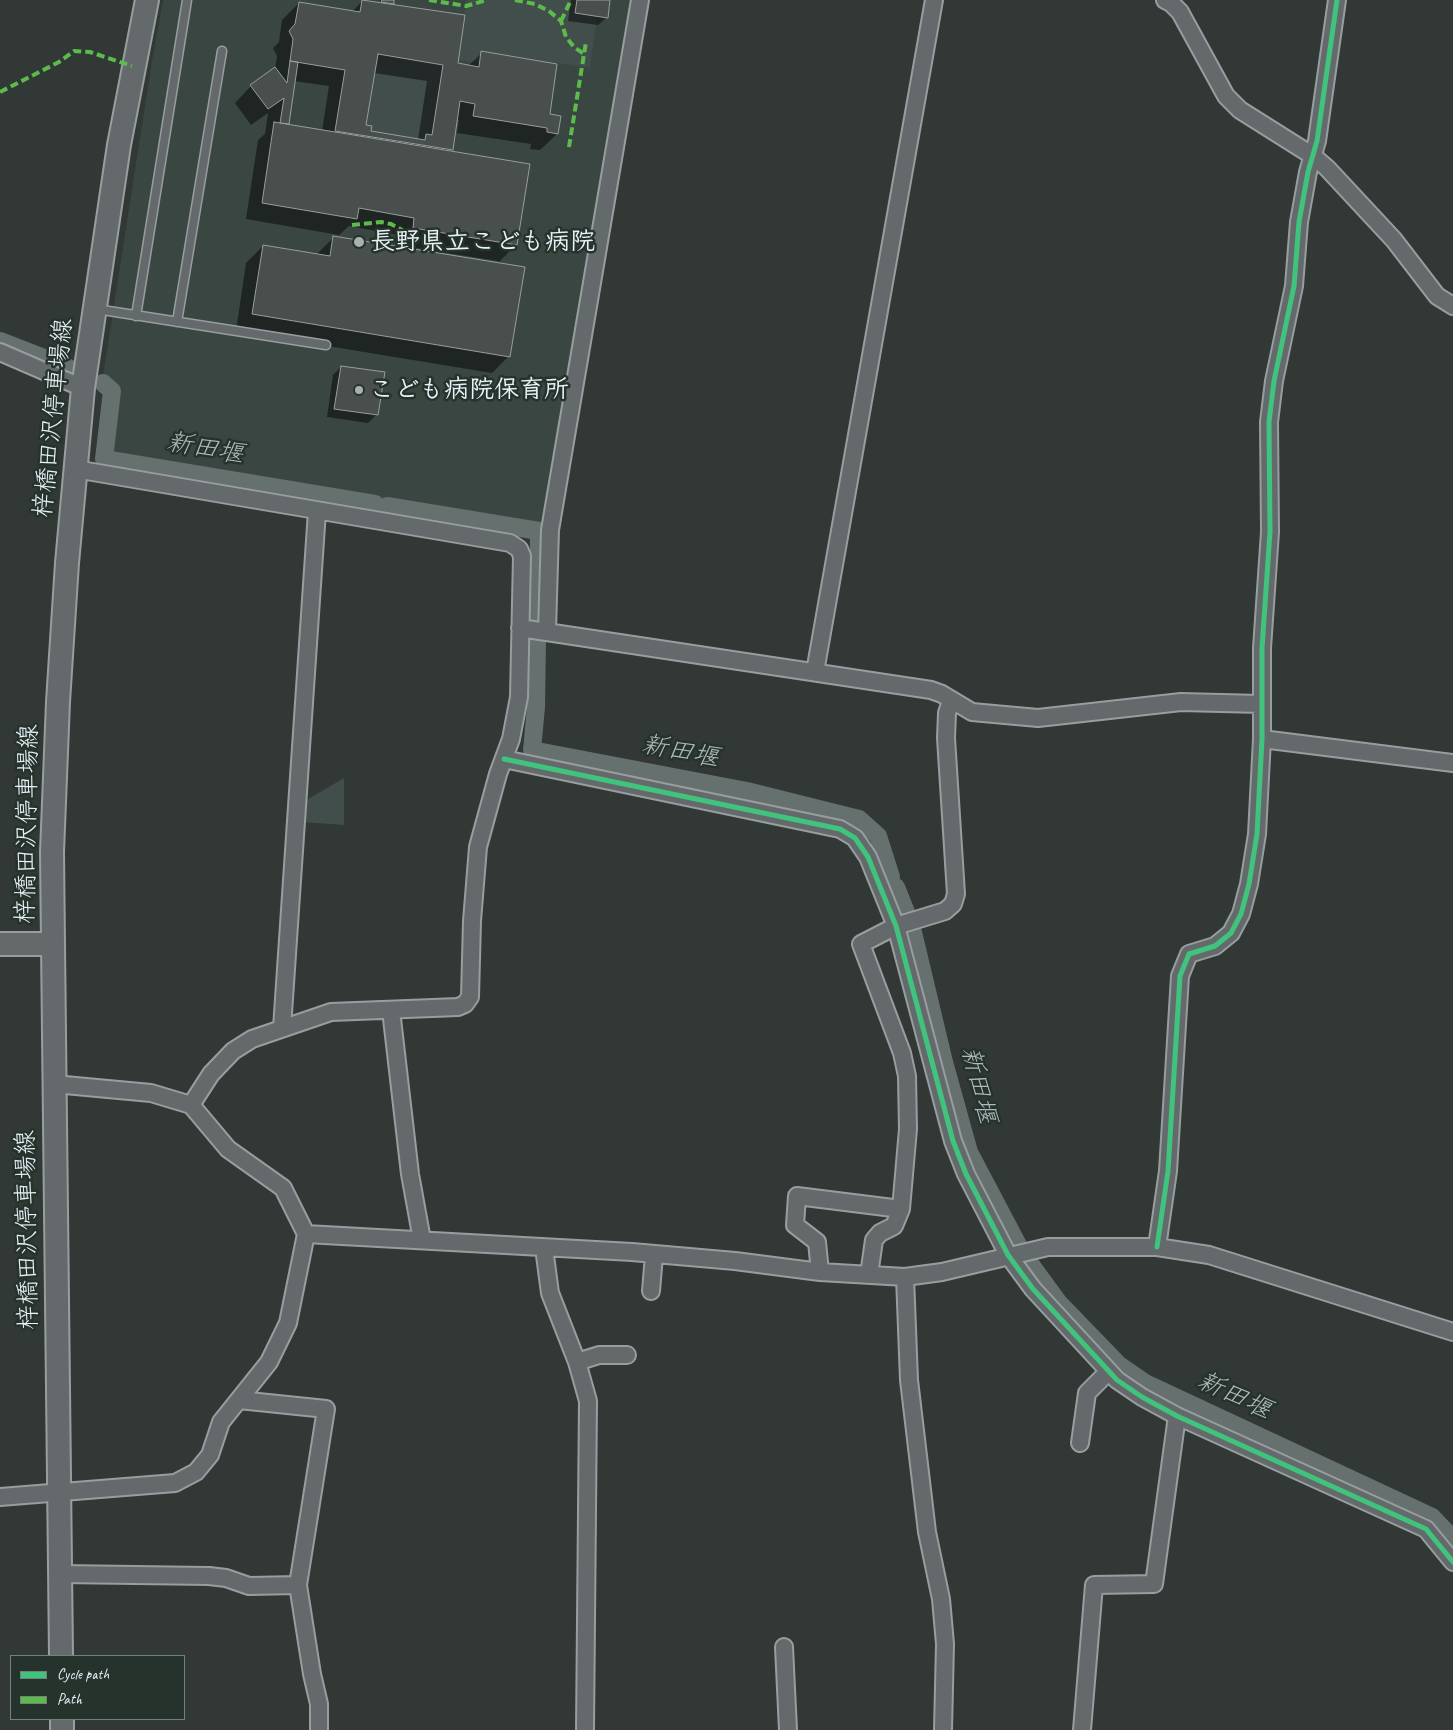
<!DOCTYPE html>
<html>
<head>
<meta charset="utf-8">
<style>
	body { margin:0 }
	#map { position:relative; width:1453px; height:1730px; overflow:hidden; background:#313835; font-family:Caveat,sans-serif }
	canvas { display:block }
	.legend { position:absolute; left:10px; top:1655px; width:175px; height:65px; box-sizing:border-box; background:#26332d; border:1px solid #747f7e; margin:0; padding:6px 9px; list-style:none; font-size:15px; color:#e8f1f8 }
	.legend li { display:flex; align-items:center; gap:10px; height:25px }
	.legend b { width:25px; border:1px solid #747f7e }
</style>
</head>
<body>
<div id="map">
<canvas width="1453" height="1730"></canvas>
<ul class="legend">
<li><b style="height:6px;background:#40c37c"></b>Cycle path</li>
<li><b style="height:6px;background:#5cbc4b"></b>Path</li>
</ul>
</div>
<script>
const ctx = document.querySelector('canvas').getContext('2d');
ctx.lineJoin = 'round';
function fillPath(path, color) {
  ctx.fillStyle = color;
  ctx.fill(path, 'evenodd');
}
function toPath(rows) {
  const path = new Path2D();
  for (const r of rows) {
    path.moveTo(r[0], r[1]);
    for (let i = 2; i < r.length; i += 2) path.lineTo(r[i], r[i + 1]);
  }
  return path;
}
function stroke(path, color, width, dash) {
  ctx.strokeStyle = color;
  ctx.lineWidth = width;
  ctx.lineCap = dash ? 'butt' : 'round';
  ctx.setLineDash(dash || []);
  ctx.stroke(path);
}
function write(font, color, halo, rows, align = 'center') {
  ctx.font = font + ' Caveat,"Klee One",sans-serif';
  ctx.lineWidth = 5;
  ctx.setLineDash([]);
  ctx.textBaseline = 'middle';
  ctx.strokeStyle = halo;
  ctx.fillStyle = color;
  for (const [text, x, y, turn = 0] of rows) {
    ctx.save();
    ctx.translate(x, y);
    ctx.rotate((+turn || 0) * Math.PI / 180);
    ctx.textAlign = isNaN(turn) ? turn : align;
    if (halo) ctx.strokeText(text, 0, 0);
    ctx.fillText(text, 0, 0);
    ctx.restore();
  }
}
fillPath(toPath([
	[163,0,634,0,544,528,115,455,109,452,115,385,103,376,152,61]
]), '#3a4641');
fillPath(toPath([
	[467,0,577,0,575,13,597,16,590,68,481,51,478,63,458,60],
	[378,54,443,65,432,135,426,134,425,140,371,131,372,126,366,125],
	[344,778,344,825,303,822,305,801]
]), '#424e4b');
fillPath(toPath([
	[363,0,380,3,380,0,393,0,391,5,456,64,468,66,482,53,548,115,557,134,540,150,530,149,531,144,457,133,459,120,456,120,451,151,529,165,516,245,497,264,498,261,397,245,398,235,349,226,339,235,246,219,258,140,265,134,268,113,251,125,235,103,251,86,275,69,277,56,273,48,279,42,282,20,299,3,352,12],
	[374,73,427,81,418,140,370,132,365,126],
	[294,81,329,86,322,131,287,125],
	[571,0,609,0,607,17,598,25,568,21],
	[334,237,509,356,492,373,236,331,246,263,263,246,316,255],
	[341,367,376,415,368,423,327,417,333,375]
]), '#0007');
stroke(toPath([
	[0,341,67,367],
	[103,383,112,391,104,459,375,504],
	[387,506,539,531,538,621],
	[537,639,536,707,532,750,747,791,859,819,878,836,891,877],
	[896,887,906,912],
	[912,928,944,1062,969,1152,1018,1245],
	[1026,1258,1059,1303,1119,1365,1145,1383,1432,1517,1453,1539]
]), '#66716f', 18);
const building = toPath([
	[362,0,465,15,458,63,479,67,481,51,557,64,550,114,561,116,558,134,547,132,547,128,473,116,475,104,460,101,453,150,335,131,345,70,290,61,293,39,289,31,295,24,299,2,360,12,362,0],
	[378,54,443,65,432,135,426,134,425,140,371,131,372,126,366,125,378,54],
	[382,0,394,0,394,4,381,2,382,0],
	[577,0,610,0,608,18,575,13,577,0],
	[290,61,298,62,289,124,280,123,284,98,268,109,250,85,275,67,287,83,290,61],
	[274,122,530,164,517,245,413,228,414,218,359,208,357,219,262,203,274,122],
	[333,236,525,267,510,357,252,314,263,245,330,256,333,236],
	[341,366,385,372,378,415,334,409,341,366]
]);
fillPath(building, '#494f4d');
stroke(building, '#989d9e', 1);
const lane = toPath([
	[96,309,326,345],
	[136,316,187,0],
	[177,322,222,51]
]);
const street = toPath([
	[1165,0,1171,3,1180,12,1226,96,1240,110,1313,156,1327,168,1394,240,1437,296,1453,306],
	[0,352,83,388],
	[75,469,510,543,519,549,522,556,519,697,511,739,498,774,478,847,472,921,470,997,465,1004,458,1007,331,1012,252,1039,233,1051,211,1074,191,1105],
	[520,628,931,690,942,694,972,712,1038,718,1181,702,1261,704],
	[547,631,550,530,640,0],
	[815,672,934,0],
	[1262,739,1453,763],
	[504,759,840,829,855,838,868,857,896,926,953,1141,966,1174,1008,1255,1033,1289,1117,1380,1142,1397,1177,1416,1426,1529,1453,1562],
	[391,1010,410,1174,422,1240],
	[282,1028,317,511],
	[306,1234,632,1252,735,1261,820,1272,905,1277,942,1272,1048,1247,1157,1247,1209,1255,1453,1332],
	[1157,1247,1168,1171,1180,976,1189,954,1215,946,1231,933,1241,914,1249,884,1257,834,1262,739,1262,648,1270,532,1269,422,1274,381,1294,286,1299,222,1308,172,1317,141,1337,0],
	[544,1248,550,1293,577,1362,588,1401,585,1730],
	[820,1272,817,1242,795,1225,797,1196,901,1209],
	[869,1275,874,1240,880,1233,894,1226,901,1209,908,1129,907,1076,902,1053,861,944,896,926,945,911,953,904,956,894,946,738,947,713,951,701],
	[905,1277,909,1380,927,1532,941,1599,945,1644,943,1730],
	[651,1291,654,1255],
	[577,1362,599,1355,627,1355],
	[239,1400,326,1409,298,1585],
	[1080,1443,1087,1393,1109,1371],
	[0,1497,175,1483,196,1472,210,1455,221,1422,269,1362,288,1323,306,1234,283,1188,228,1149,191,1105,151,1093,54,1084],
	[60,1574,209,1576,226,1578,249,1586,298,1585,312,1674,319,1704,319,1730],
	[784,1647,788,1730],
	[1082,1730,1094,1585,1154,1584,1177,1416]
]);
const secondary = toPath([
	[0,944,53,944],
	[61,1656,53,944,52,852,58,702,67,563,83,388,119,145,147,0],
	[62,1719,62,1730]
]);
stroke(lane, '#989d9e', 11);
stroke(street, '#989d9e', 20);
stroke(secondary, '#989d9e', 26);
stroke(lane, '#646a6b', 8);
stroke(street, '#646a6b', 16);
stroke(secondary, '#646a6b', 22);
stroke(toPath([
	[429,0,466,6,487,0],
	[515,0,535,4,549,11,561,21,566,37,574,47,584,54],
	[561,21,571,0],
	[0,92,59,62,74,51,90,52,132,66],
	[569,147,586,42],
	[352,225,381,222,391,224,415,237]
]), '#5cbc4b', 4, [8, 4]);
stroke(toPath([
	[504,759,840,829,855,838,868,857,896,926,953,1141,966,1174,1008,1255,1033,1289,1117,1380,1142,1397,1177,1416,1426,1529,1453,1562],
	[1157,1247,1168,1171,1180,976,1189,954,1215,946,1231,933,1241,914,1249,884,1257,834,1262,739,1262,648,1270,532,1269,422,1274,381,1294,286,1299,222,1308,172,1317,141,1337,0]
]), '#40c37c', 5);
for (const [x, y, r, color] of [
	[359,242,6,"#a8b0b4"],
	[359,390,5,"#a8b0b4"]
]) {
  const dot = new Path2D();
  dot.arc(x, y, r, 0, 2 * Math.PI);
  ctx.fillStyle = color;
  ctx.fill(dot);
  stroke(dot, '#26332d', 2);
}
write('bold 25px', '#e8f1f8', '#26332d', [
	["長野県立こども病院",370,242],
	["こども病院保育所",369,390]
], 'left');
write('25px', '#e8f1f8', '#26332d', [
	["梓橋田沢停車場線",54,418,-84],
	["梓橋田沢停車場線",28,824,-89],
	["梓橋田沢停車場線",28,1230,-91]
]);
write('italic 26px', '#b0babd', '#26332d', [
	["新田堰",205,449,10],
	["新田堰",680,752,11],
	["新田堰",978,1085,76],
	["新田堰",1234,1396,25]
]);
</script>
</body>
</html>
